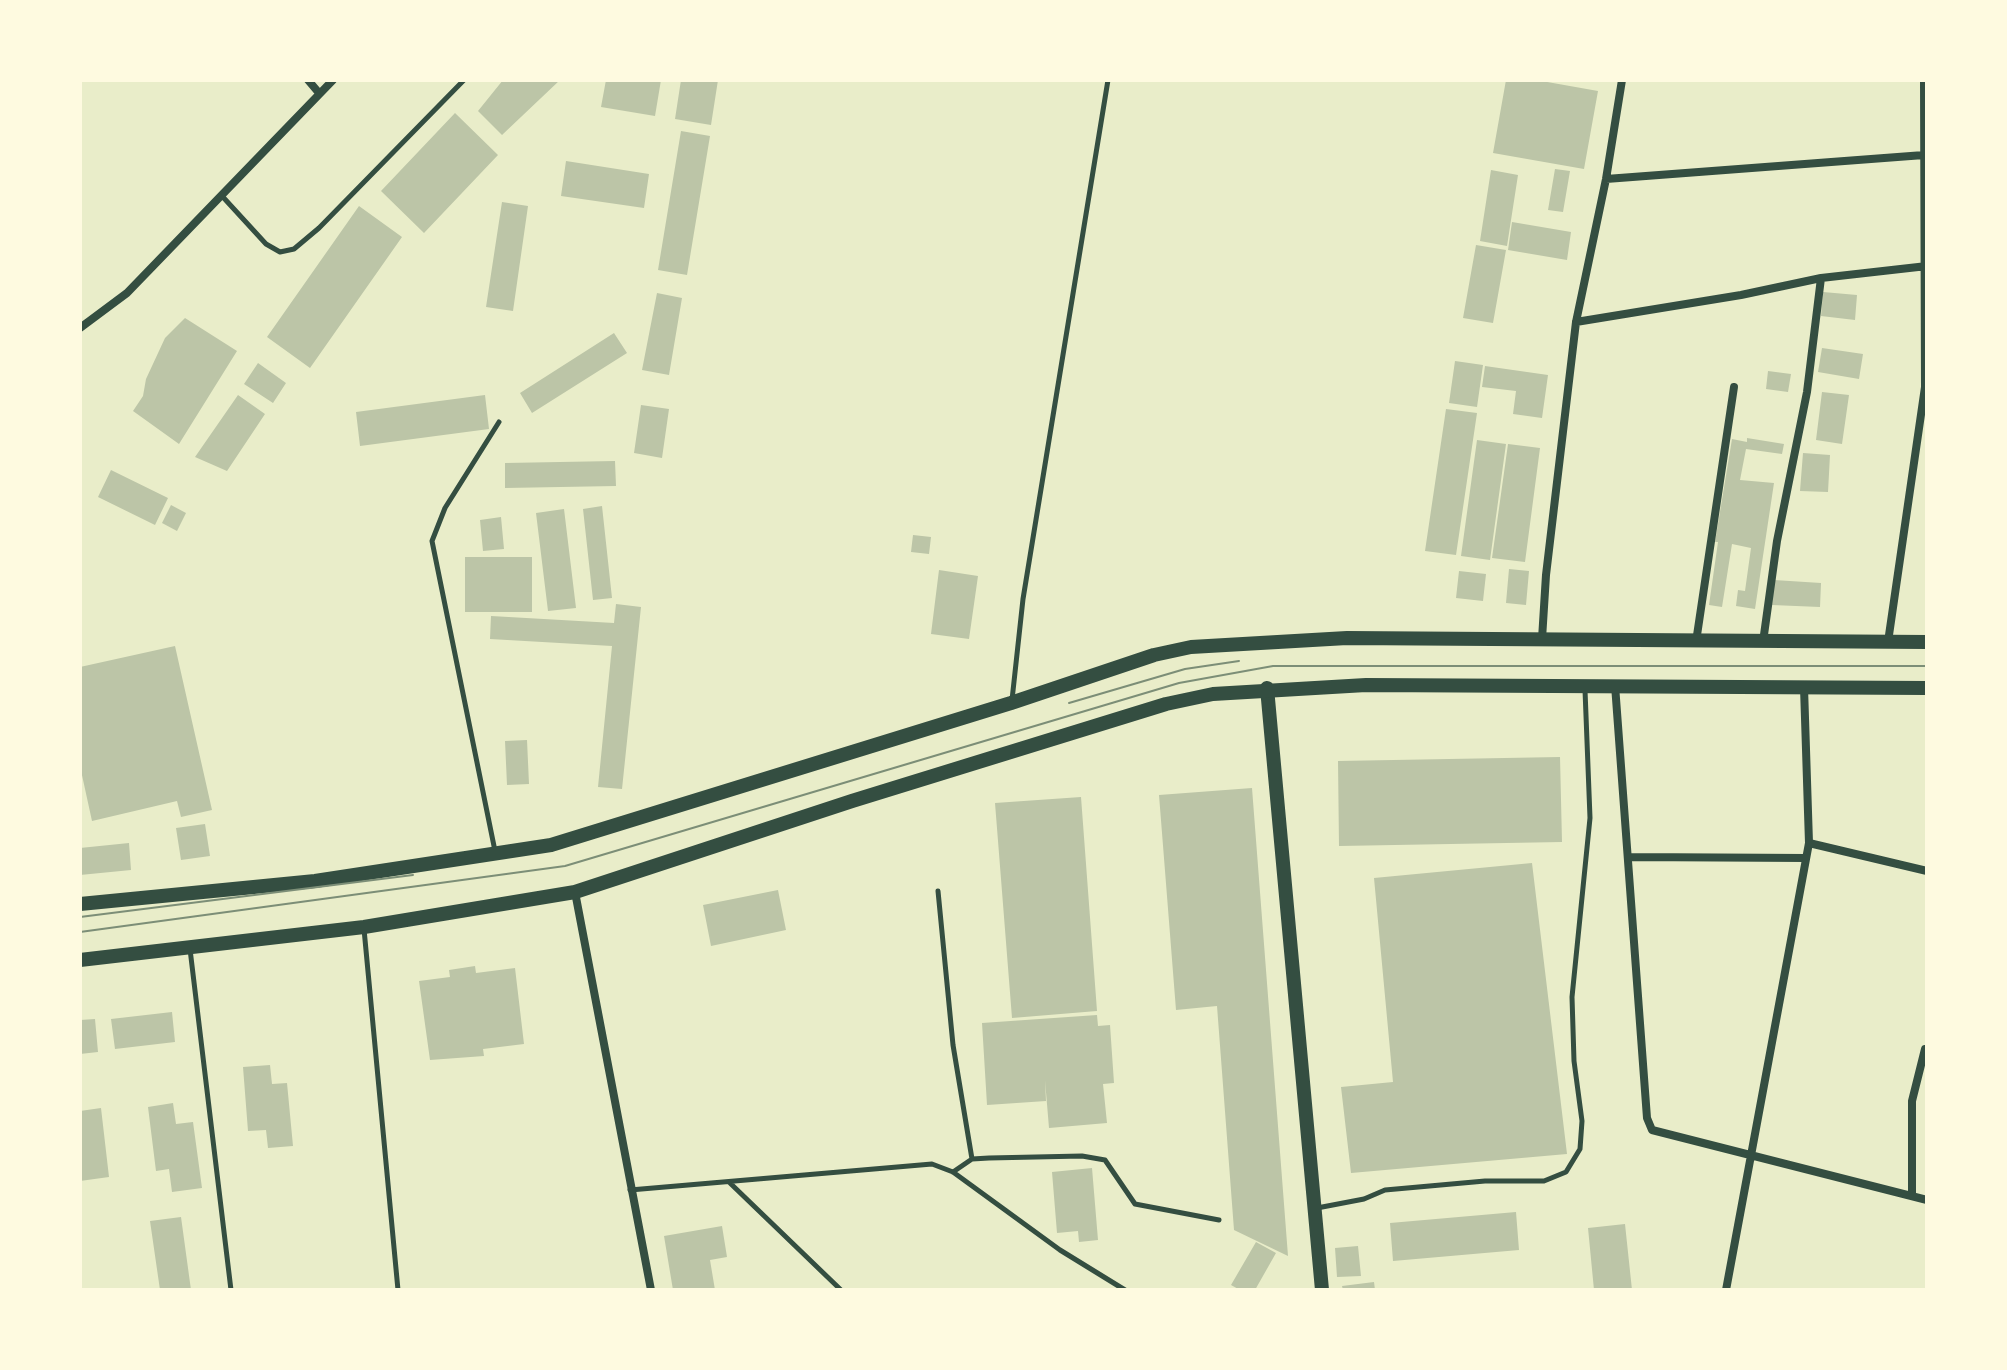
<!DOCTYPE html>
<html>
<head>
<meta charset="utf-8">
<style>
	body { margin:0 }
	#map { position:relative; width:2007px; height:1370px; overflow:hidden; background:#e9edc9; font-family:"Public Sans",sans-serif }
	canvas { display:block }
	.frame { position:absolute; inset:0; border:82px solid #fefae0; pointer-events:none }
</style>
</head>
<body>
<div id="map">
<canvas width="2007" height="1370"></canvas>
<div class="frame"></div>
</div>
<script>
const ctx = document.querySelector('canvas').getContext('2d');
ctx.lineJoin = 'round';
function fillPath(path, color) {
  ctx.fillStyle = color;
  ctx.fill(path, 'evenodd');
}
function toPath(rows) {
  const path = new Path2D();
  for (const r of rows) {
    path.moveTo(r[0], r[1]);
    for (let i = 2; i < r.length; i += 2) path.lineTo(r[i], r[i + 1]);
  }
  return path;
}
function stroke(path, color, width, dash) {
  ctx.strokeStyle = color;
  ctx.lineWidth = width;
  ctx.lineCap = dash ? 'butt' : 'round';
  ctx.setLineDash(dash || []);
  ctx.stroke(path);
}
fillPath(toPath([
	[503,80,560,80,502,135,478,111],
	[606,80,661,80,655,116,601,107],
	[681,80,718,80,711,125,675,119],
	[1506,80,1536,80,1598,91,1584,169,1493,153],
	[455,113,498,155,424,233,381,191],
	[681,131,710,136,687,275,658,270],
	[566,161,649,174,644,208,561,196],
	[1555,169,1570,171,1563,212,1548,210],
	[1491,170,1518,175,1507,246,1480,241],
	[502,202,528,206,513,311,486,307],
	[359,206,402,237,310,368,267,337],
	[1512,222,1571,232,1567,260,1508,250],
	[1476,245,1506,250,1493,323,1463,318],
	[1823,292,1857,295,1855,320,1821,316],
	[657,293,682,298,669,375,642,370],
	[185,318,237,351,179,444,133,411,143,396,146,379,165,338],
	[614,333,627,353,532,413,520,393],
	[1822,348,1863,354,1859,379,1818,372],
	[1455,361,1483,365,1477,407,1449,403],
	[258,363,286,383,273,403,244,384],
	[1485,366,1548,375,1542,418,1513,414,1516,391,1482,387],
	[1768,371,1791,374,1788,392,1766,389],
	[1822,392,1849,395,1842,444,1816,440],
	[238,395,265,414,227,471,195,457],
	[485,395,489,429,360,446,356,412],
	[641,405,669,409,662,458,634,453],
	[1446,409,1477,413,1456,555,1425,551],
	[1747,438,1784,444,1782,454,1746,449,1740,480,1774,483,1755,609,1736,606,1738,590,1745,591,1751,548,1732,544,1722,607,1709,605,1718,542,1715,542,1732,439,1747,442],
	[1477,440,1506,444,1490,560,1461,556],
	[1508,444,1540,448,1525,562,1492,558],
	[1803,453,1830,455,1828,492,1800,491],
	[615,461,616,486,505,488,505,463],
	[111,470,168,498,155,525,98,497],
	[171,505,186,513,177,531,162,523],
	[602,506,612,598,593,600,583,509],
	[564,509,576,608,548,611,536,513],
	[501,517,504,549,483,551,480,520],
	[913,535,931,537,929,554,911,552],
	[465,557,532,557,532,612,465,612],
	[1509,569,1529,571,1526,605,1506,603],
	[939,570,978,576,969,639,931,634],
	[1459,571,1486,574,1483,601,1456,598],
	[1774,580,1821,583,1820,607,1772,605],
	[616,604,641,607,622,789,598,787,612,646,490,639,491,616,614,623],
	[175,646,212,810,181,817,177,801,92,821,80,766,80,667],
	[527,740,529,784,507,785,505,741],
	[1560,757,1562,842,1339,846,1338,761],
	[1252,788,1288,1256,1234,1230,1217,1006,1176,1010,1159,795],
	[1081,797,1097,1011,1012,1018,995,803],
	[205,824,210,856,181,860,176,828],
	[129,843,131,870,80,875,80,848],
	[1532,863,1567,1154,1351,1173,1341,1087,1393,1082,1374,878],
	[778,890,786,930,711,946,703,905],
	[475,966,476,973,515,968,524,1044,483,1049,484,1056,430,1060,419,981,450,977,449,970],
	[172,1012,175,1042,115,1049,111,1019],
	[1097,1015,1098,1026,1110,1025,1114,1083,1103,1084,1107,1123,1049,1128,1045,1080,1046,1101,987,1105,982,1023],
	[95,1019,98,1052,80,1054,80,1020],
	[270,1065,272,1084,287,1083,293,1146,268,1148,266,1130,248,1131,243,1067],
	[173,1103,176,1124,193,1122,202,1188,172,1192,169,1169,156,1171,148,1107],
	[101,1108,109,1177,80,1181,80,1111],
	[1092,1168,1098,1240,1079,1242,1078,1231,1057,1233,1052,1172],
	[1516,1212,1519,1250,1393,1261,1390,1223],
	[181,1217,191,1290,160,1290,150,1221],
	[1625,1224,1632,1290,1594,1290,1588,1228],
	[722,1226,727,1257,710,1260,715,1290,673,1290,664,1236],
	[1256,1242,1276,1253,1255,1290,1240,1290,1231,1285],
	[1358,1246,1361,1276,1337,1277,1335,1248],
	[1374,1282,1375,1290,1343,1290,1342,1286]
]), '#bcc5a7');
stroke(toPath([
	[222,196,266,244,280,252,294,249,319,228,464,80],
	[1012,700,1023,599,1108,80],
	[495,851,432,541,445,508,499,422],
	[938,891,953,1045,972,1159],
	[364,929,398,1290],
	[190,949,231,1290],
	[953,1172,972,1159,989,1158,1082,1156,1105,1160,1135,1204,1219,1220],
	[730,1183,841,1290],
	[630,1190,932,1164,953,1172,1060,1250,1125,1290],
	[1317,1208,1364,1199,1385,1190,1485,1181,1544,1181,1566,1172,1580,1149,1582,1121,1574,1061,1572,997,1590,818,1585,690]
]), '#344e41', 5);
stroke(toPath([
	[308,80,319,93],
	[1606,179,1924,155],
	[1576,322,1741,295,1821,278,1927,266],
	[80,328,127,293,333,80],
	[1542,639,1546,575,1576,322,1606,179,1622,80],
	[1696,642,1734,387],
	[1763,642,1777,541,1807,392,1821,278],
	[1888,642,1925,387,1924,80],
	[1615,685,1647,1118,1652,1130,1927,1200],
	[1809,843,1927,871],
	[1629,857,1806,858],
	[575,892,651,1290],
	[1912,1196,1912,1101,1925,1049],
	[1726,1290,1809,843,1804,687]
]), '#344e41', 8);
stroke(toPath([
	[1267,688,1322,1290]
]), '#344e41', 14);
stroke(toPath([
	[80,904,315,881,551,845,1011,703,1154,655,1191,647,1347,638,1927,642],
	[80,960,364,927,575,892,852,801,1166,704,1213,694,1366,685,1927,688]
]), '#344e41', 14);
stroke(toPath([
	[1069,703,1185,669,1239,661],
	[80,917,413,875],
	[80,932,565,866,1179,683,1273,666,1927,666]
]), '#7c8e77', 2);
</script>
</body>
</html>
